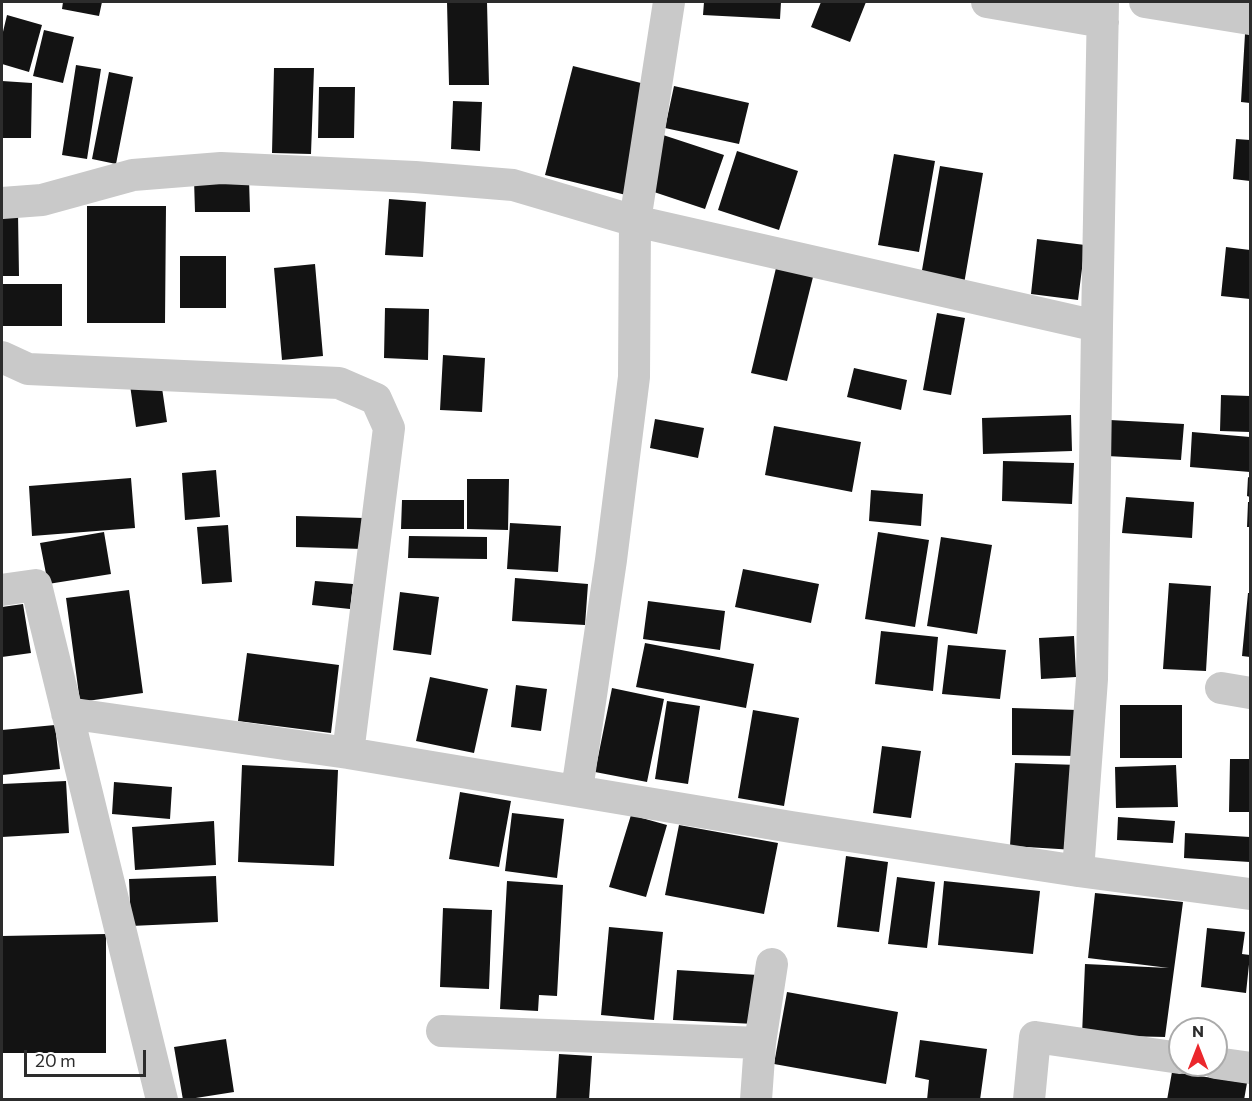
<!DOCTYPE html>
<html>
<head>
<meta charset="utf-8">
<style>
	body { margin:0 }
	#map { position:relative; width:1252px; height:1101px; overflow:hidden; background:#fff; font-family:Commissioner,sans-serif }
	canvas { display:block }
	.frame { position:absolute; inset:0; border:3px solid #2c2c2c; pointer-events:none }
	.north { position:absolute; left:1168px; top:1017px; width:60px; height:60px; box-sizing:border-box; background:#fff; border:2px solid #ababab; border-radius:50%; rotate:0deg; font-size:16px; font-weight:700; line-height:24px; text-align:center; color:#2c2c2c }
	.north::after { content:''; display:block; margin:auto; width:21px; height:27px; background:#eb272c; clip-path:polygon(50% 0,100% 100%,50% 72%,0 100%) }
	.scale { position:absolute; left:24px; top:1050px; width:122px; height:27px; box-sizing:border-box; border:3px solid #2c2c2c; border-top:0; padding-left:8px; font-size:18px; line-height:21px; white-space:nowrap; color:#2c2c2c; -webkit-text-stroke:4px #fff; paint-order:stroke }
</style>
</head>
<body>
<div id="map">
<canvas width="1252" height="1101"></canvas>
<div class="frame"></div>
<div class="north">N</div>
<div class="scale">20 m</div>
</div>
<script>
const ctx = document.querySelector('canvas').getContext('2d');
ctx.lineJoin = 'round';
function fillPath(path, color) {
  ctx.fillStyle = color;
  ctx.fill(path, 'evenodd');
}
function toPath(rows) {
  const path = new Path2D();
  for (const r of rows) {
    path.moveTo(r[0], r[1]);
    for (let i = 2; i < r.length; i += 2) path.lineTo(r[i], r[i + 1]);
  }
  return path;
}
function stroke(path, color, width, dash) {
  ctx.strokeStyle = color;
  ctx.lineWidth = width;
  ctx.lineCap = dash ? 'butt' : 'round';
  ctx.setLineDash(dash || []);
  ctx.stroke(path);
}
fillPath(toPath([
	[63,2,102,2,99,16,62,9],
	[447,2,487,2,489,85,449,85],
	[704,2,781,2,780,19,703,15],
	[821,2,866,2,850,42,811,27],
	[7,15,42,25,29,72,2,64,2,36],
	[44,30,74,37,63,83,33,76],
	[1245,34,1250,34,1250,103,1241,102],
	[76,65,101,69,87,159,62,155],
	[573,66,653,86,626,195,545,175],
	[274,68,314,68,311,154,272,153],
	[109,72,133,77,116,164,92,159],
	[2,81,32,83,31,138,2,138],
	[674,86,749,103,739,144,665,128],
	[319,87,355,87,354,138,318,138],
	[453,101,482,102,480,151,451,149],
	[660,134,724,155,705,209,642,188],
	[1236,139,1250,140,1250,181,1233,179],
	[737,151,798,171,779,230,718,210],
	[894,154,935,161,919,252,878,245],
	[940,166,983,173,964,284,921,276],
	[194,179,249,179,250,212,195,212],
	[389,199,426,202,423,257,385,255],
	[87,206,166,206,165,323,87,323],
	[2,213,18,213,19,276,2,276],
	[1037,239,1085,245,1078,300,1031,294],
	[1226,247,1250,250,1250,299,1221,296],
	[180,256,226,256,226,308,180,308],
	[315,264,323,356,282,360,274,268],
	[776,268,813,277,787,381,751,373],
	[2,284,62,284,62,326,2,326],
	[385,308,429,309,428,360,384,358],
	[937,313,965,318,951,395,923,390],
	[443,355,485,358,482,412,440,410],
	[854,368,907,380,901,410,847,397],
	[161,381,167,422,136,427,130,385],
	[1221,395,1250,396,1250,432,1220,431],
	[1071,415,1072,451,983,454,982,418],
	[655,419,704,428,698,458,650,448],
	[1110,420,1184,424,1181,460,1107,456],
	[774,426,861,442,852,492,765,475],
	[1192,432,1250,437,1250,472,1190,467],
	[1003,461,1074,463,1072,504,1002,501],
	[216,470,220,517,185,520,182,473],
	[1248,477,1250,478,1250,497,1247,496],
	[131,478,135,528,32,536,29,486],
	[467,479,509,479,508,530,467,529],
	[871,490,923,494,921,526,869,521],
	[1126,497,1194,502,1192,538,1122,533],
	[402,500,464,500,464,529,401,529],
	[1248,502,1250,502,1250,527,1247,527],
	[296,516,364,518,363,549,296,547],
	[510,523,561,526,558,572,507,569],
	[228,525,232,582,202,584,197,527],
	[104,532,111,574,48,584,40,543],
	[878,532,929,540,915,627,865,619],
	[409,536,487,537,487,559,408,558],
	[941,537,992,545,977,634,927,626],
	[743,569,819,584,811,623,735,607],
	[515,578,588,584,585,625,512,621],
	[315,581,353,584,350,609,312,605],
	[1169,583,1211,586,1206,671,1163,669],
	[129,590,143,693,80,702,66,598],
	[400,592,439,597,431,655,393,650],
	[1248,593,1250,593,1250,657,1242,656],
	[648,601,725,611,720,650,643,639],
	[23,604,31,653,2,657,2,607],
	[881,631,938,637,933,691,875,684],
	[1074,636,1076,677,1041,679,1039,638],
	[645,643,754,664,746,708,636,687],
	[948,645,1006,650,1000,699,942,694],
	[247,653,339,665,331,733,238,721],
	[430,677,488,689,474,753,416,741],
	[516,685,547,689,541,731,511,727],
	[612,688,664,699,647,782,595,772],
	[667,701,700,706,688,784,655,779],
	[1120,705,1182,705,1182,758,1120,758],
	[1012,708,1078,710,1078,756,1012,755],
	[753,710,799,718,784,806,738,798],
	[55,725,60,769,2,775,2,730],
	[882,746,921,751,911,818,873,813],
	[1230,759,1250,759,1250,812,1229,812],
	[1015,763,1079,765,1075,850,1010,846],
	[242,765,338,770,334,866,238,862],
	[1176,765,1178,807,1116,808,1115,767],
	[66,781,69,833,2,837,2,784],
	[114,782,172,787,170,819,112,814],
	[460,792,511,801,499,867,449,859],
	[512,813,564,819,557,878,505,871],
	[631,815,667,825,646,897,609,887],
	[1118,817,1175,821,1173,843,1117,840],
	[214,821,216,865,135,870,132,827],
	[679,825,778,843,764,914,665,895],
	[1185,833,1250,837,1250,862,1184,858],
	[846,856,888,862,879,932,837,927],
	[216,876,218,922,131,926,129,879],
	[897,877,935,882,927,948,888,944],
	[507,881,563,885,557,996,539,995,538,1011,500,1009],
	[944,881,1040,891,1033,954,938,945],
	[1095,893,1183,902,1165,1037,1082,1035,1085,964,1169,968,1088,958],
	[443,908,492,910,489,989,440,987],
	[609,927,663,932,654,1020,601,1015],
	[1207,928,1245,932,1242,954,1250,955,1246,993,1201,987],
	[106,934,106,1053,2,1053,2,936],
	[677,970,758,975,755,1024,673,1020],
	[787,992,898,1012,886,1084,774,1064],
	[226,1039,234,1092,183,1100,174,1047],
	[920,1040,987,1049,980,1100,927,1100,929,1080,915,1077],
	[559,1054,592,1056,589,1100,556,1100],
	[1172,1072,1247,1083,1244,1100,1167,1100]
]), '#131313');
stroke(toPath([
	[987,2,1103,22],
	[1145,2,1250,19],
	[2,203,42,200,133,175,221,168,415,177,513,185,635,221,1097,326,1103,2],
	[2,357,28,369,339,383,376,399,389,428,348,753],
	[2,590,36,585,162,1100],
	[1221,688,1250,693],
	[67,713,348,753,791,827,1078,871,1250,894],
	[577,790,611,560,634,377,635,221,669,2],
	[1078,871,1092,679,1097,326],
	[442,1031,760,1043],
	[1216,1063,1250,1068],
	[756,1100,760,1043,772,964],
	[1029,1100,1035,1037,1180,1058]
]), '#c9c9c9', 32);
</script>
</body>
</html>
